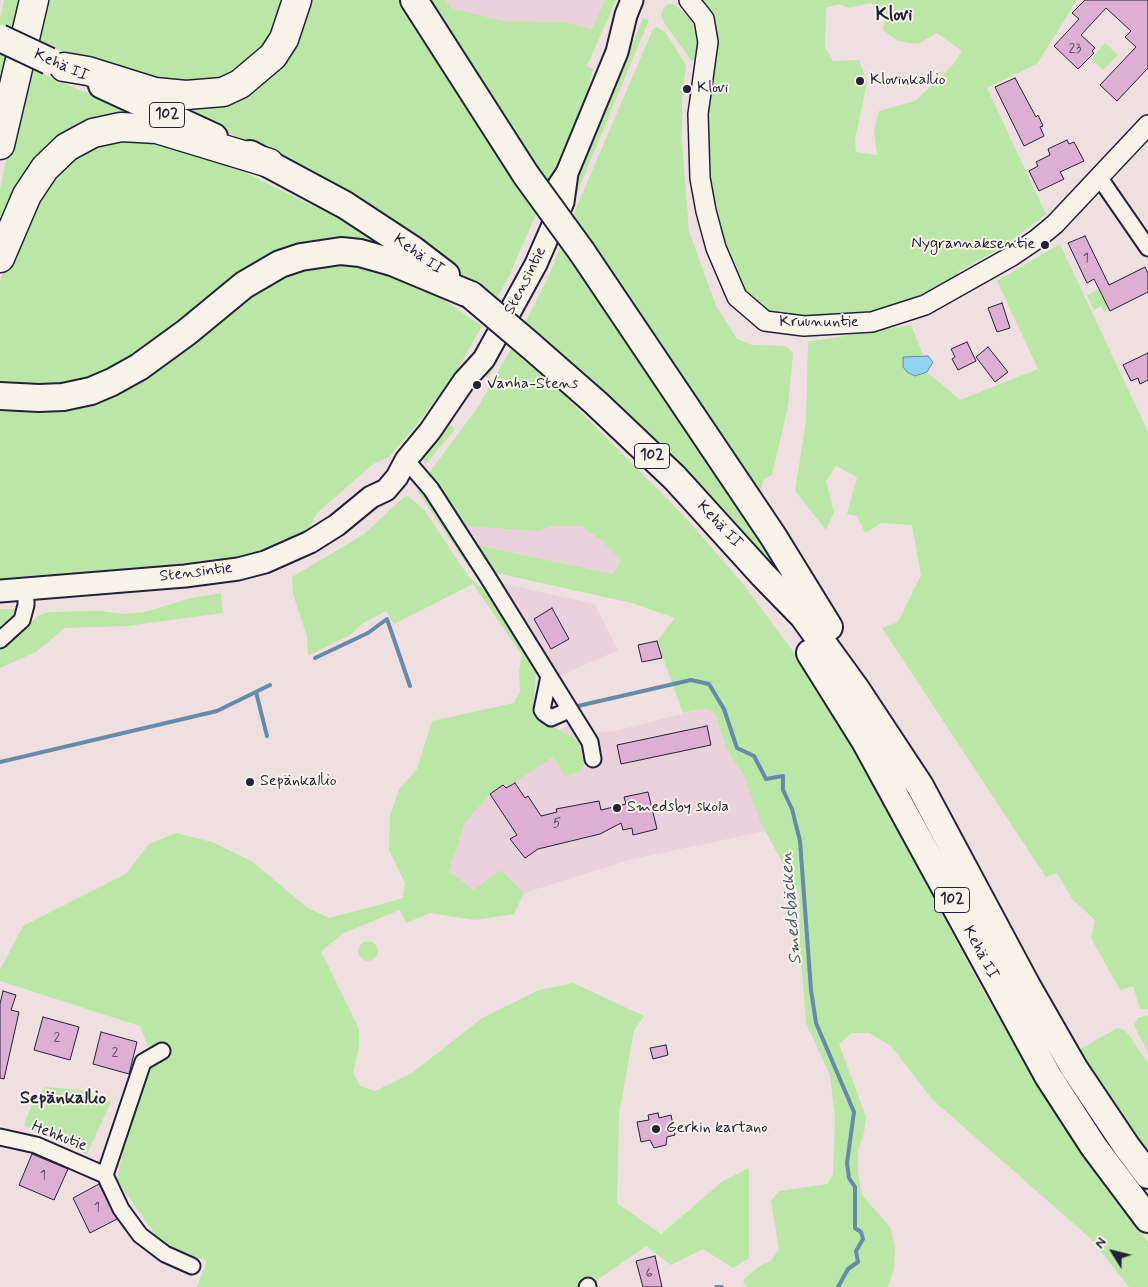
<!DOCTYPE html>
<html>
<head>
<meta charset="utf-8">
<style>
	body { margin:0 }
	#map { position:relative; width:1148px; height:1287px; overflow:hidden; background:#efdfe1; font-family:Mynerve,sans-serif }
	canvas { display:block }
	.north { position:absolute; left:1088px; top:1227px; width:50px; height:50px; -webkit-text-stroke:4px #f7f3e8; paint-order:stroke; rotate:306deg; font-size:14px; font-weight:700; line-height:20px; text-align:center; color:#22223b }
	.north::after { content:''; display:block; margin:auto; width:18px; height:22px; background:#22223b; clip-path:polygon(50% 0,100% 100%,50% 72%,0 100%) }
</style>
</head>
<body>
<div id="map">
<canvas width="1148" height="1287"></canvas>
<div class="north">N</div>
</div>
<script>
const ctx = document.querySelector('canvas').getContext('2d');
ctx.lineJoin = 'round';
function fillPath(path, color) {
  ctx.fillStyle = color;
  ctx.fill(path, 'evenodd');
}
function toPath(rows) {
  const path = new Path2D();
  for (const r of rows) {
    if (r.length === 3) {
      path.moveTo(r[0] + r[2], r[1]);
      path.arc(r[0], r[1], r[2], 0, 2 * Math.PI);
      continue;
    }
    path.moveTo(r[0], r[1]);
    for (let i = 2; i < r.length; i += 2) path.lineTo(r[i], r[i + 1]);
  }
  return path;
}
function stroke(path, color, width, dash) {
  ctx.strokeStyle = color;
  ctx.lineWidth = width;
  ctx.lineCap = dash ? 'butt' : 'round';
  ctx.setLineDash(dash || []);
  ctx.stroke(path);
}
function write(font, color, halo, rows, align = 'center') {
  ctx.font = font + ' Mynerve,sans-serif';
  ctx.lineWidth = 4;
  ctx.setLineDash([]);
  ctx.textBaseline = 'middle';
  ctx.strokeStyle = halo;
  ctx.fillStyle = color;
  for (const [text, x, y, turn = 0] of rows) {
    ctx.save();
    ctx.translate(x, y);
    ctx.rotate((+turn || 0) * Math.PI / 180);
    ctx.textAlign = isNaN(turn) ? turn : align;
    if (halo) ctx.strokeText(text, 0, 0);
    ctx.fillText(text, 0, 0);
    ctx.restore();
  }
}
fillPath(toPath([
	[446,0,605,0,592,29,564,22,503,21,451,8],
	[461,526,539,531,552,526,581,526,601,540,621,560,613,574,471,544],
	[501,583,595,604,618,650,558,677],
	[705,708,716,715,726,749,744,776,765,831,629,860,524,893,501,870,473,891,449,871,464,825,490,793,503,785,506,788,578,740,560,730,576,721,583,721,598,733,615,731]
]), '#ead1dc');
fillPath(toPath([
	[4,0,28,0,0,118,0,19],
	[43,0,289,0,287,12,247,70,188,89,88,64,33,37],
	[305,0,446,0,451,8,503,21,564,22,592,29,605,0,616,0,587,66,593,69,585,101,510,274,496,300,395,226,287,162,162,100,232,95],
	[701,0,1077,0,1037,64,987,88,1046,214,1006,245,958,272,955,280,940,289,880,315,833,319,766,314,739,290,709,204],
	[870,3,886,11,883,30,898,41,918,44,937,33,962,51,952,66,915,101,879,111,874,131,877,155,856,152,855,140,867,82,859,60,833,61,825,47,826,8,839,4,850,8],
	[668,4,675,5,691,20,699,46,696,62,691,60,665,24,661,16,663,9],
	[643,18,649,20,550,258,533,296,488,378,483,375,549,244],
	[657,27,666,33,686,65,682,99,682,143,689,231,716,306,737,339,752,345,786,346,793,353,788,406,772,475,763,480,761,493,739,472,571,220,653,29],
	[1105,43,1118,55,1103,70,1091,59],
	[26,67,155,122,93,125,0,239,0,189],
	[118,134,205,153,338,218,399,258,334,246,122,369,55,389,0,386,0,281,20,225,62,161],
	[562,243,814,612,727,512,677,461,602,390,525,323,545,284],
	[1060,244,1148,432,1148,1009,1140,1009,1133,986,1120,990,1091,938,1095,920,1072,899,1057,873,1046,877,882,628,898,622,921,575,912,525,881,523,865,533,857,516,847,514,857,477,836,466,826,481,834,512,826,530,795,491,806,422,808,342,911,325,923,355,905,357,903,367,907,372,915,376,927,372,960,400,1038,369,997,281],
	[351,261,417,282,482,326,456,372,422,418,389,457,373,464,317,513,307,532,259,553,222,562,0,583,0,406,47,411,107,398,172,360,232,308,292,269],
	[1099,289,1109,309,1104,312,1101,306,1094,310,1087,295],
	[511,349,565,396,684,516,744,585,795,654,851,742,982,989,1034,1079,1108,1191,1148,1242,1148,1287,1129,1287,1091,1239,932,1099,891,1046,869,1033,851,1033,839,1044,866,1117,864,1133,858,1151,858,1173,862,1195,890,1227,895,1246,894,1269,888,1287,748,1287,743,1283,745,1278,761,1265,771,1261,779,1249,771,1201,779,1191,828,1184,833,1174,835,1119,830,1075,806,1023,800,946,799,893,761,823,744,776,726,749,716,715,705,708,683,713,657,641,675,618,632,603,496,573,471,544,613,574,621,560,601,540,581,526,552,526,539,531,461,526,430,476,429,473,478,407],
	[447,423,455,429,425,465,422,456],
	[417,485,426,493,478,574,468,566,418,492],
	[408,496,425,511,468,576,487,592,536,673,533,716,578,740,584,763,582,770,566,777,553,757,506,788,503,785,490,793,464,825,449,871,473,890,501,870,524,893,514,914,475,920,430,913,406,923,400,910,344,933,321,951,359,1029,359,1047,353,1073,360,1086,375,1091,412,1073,482,1018,539,990,573,983,644,1016,634,1030,619,1114,617,1203,661,1234,723,1181,749,1168,749,1258,733,1268,703,1249,671,1265,646,1246,587,1287,197,1287,207,1261,161,1243,117,1180,140,1062,149,1049,140,1026,0,981,0,970,23,926,126,874,149,844,176,833,212,842,253,862,306,907,329,918,397,900,403,897,405,883,389,850,390,816,399,789,417,769,432,721,514,703,520,691,519,672,522,655,473,584,394,624,386,611,363,623,350,635,308,656,307,636,293,594,292,577,363,535,404,497],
	[221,593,223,613,127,626,65,628,36,652,0,668,0,646,40,615,49,612,100,611,123,614,145,612,191,598],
	[0,609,15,609,14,619,0,631],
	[368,951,10],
	[1148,1015,1148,1053,1134,1025,1138,1018],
	[1117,1028,1124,1030,1129,1035,1148,1064,1148,1153,1079,1050],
	[46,1087,81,1090,111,1102,87,1154,24,1125,34,1099]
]), '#bae7a5');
const water = toPath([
	[928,356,933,362,927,372,915,376,907,372,903,367,903,357,928,356]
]);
fillPath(water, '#91d1f2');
stroke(water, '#658ba9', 1);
stroke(toPath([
	[315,658,368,633,387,619,410,686],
	[256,692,267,736],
	[578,706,691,680,709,684,724,709,737,748,754,756,766,779,783,776,783,790,792,809,800,841,811,990,816,1023,854,1112,847,1163,849,1178,855,1187,855,1228,861,1232,863,1239,856,1251,858,1262,848,1269,838,1287],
	[0,762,217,711,270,685],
	[716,1287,722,1287]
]), '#658ba9', 4);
const building = toPath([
	[1085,0,1148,0,1148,68,1117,101,1100,85,1136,47,1125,37,1131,31,1106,8,1081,35,1095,48,1092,51,1094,53,1078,69,1054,46,1079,19,1072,13,1085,0],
	[1015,78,1036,117,1038,115,1043,126,1040,127,1044,136,1024,146,995,87,1015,78],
	[1067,140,1069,144,1074,142,1084,161,1060,172,1064,179,1039,191,1029,171,1038,166,1036,162,1050,155,1048,149,1067,140],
	[1085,236,1109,285,1145,267,1148,273,1148,292,1110,311,1094,279,1087,283,1068,243,1085,236],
	[1002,303,1010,328,997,332,988,308,1002,303],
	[967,342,976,361,958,370,952,359,955,357,951,349,967,342],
	[988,347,1008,372,995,382,976,357,988,347],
	[1148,353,1148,380,1140,384,1138,378,1131,381,1123,365,1148,353],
	[552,608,569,639,551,649,534,619,552,608],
	[657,641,662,658,642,662,638,645,657,641],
	[707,726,711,745,621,764,617,745,707,726],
	[515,783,525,798,528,796,541,816,557,812,556,809,599,801,601,810,626,804,624,797,648,792,657,829,633,835,632,828,623,830,621,823,600,834,538,849,525,858,510,839,517,835,490,794,503,785,506,788,515,783],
	[3,991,16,995,11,1010,19,1012,4,1079,0,1078,0,1004,3,991],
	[43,1017,79,1027,70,1060,34,1050,43,1017],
	[101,1032,137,1042,129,1074,93,1064,101,1032],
	[666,1045,668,1055,653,1059,650,1048,666,1045],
	[658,1113,659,1118,671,1115,675,1135,667,1137,666,1145,654,1148,650,1140,641,1142,637,1122,649,1120,648,1115,658,1113],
	[32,1154,68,1169,54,1200,19,1185,32,1154],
	[99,1184,117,1219,90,1233,73,1198,99,1184],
	[655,1256,662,1287,643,1287,636,1261,655,1256]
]);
fillPath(building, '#ddafd2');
stroke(building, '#22223b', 1);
const minor = toPath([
	[1099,177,1148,248],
	[406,460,431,489,487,576,590,742,593,759],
	[0,640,22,620,26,605,26,589],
	[549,676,542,710,544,713,551,718,569,710],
	[0,1137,36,1145,105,1175],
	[105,1175,143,1062,162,1051],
	[105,1175,121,1209,140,1235,165,1254,192,1266],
	[587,1287,588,1286]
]);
const tertiary = toPath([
	[689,0,704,19,708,42,698,114,700,178,706,211,716,248,737,297,765,321,804,326,872,322,925,305,1012,256,1037,239,1055,224,1148,125]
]);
const secondary = toPath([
	[559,185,567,173,617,52,626,15,632,0],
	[0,591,185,576,238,569,265,562,310,542,337,525,371,497,386,490,397,477,406,460,430,431,464,381,484,359,495,339,536,264,563,202,567,173]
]);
const trunk = toPath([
	[414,0,526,175],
	[102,85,214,137],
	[250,154,345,205,412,249,446,275],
	[582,252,773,536,829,627],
	[531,346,596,403,675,478,763,575,803,616,856,689,920,786,1027,986,1074,1068,1127,1147,1148,1175],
	[0,396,39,398,63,397,91,391,112,382,139,367,187,332,244,285,280,264,301,257,341,251,360,253,392,262,471,295],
	[810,653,865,741,1048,1076,1094,1147,1148,1219]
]);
const motorway = toPath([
	[64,67,88,71,155,92,186,95,223,92,240,84,273,56,284,39,297,0],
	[0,145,34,0],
	[0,258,27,195,45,168,67,147,93,133,121,127,157,129,269,163]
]);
stroke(minor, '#22223b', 19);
stroke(tertiary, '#22223b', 22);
stroke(secondary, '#22223b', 25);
stroke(trunk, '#22223b', 30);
stroke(motorway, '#22223b', 31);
stroke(minor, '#f7f3e8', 15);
stroke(tertiary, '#f7f3e8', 19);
stroke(secondary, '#f7f3e8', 21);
stroke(trunk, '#f7f3e8', 26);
stroke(motorway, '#f7f3e8', 28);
const trunkBridge = toPath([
	[0,38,49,61],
	[526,175,582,252],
	[471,295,531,346]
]);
stroke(trunkBridge, '#22223b', 30, []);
stroke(trunkBridge, '#f7f3e8', 26);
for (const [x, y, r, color] of [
	[860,81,5,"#22223b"],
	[687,89,5,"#22223b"],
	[1045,245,5,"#22223b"],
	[477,385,5,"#22223b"],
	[250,782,5,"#22223b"],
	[617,808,5,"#22223b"],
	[656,1129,5,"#22223b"]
]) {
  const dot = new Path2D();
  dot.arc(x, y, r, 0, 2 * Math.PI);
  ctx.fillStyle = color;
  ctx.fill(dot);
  stroke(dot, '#f7f3e8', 2);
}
write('14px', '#514561', null, [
	["23",1075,49],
	["1",1086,259],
	["5",557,824],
	["2",57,1038],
	["2",115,1053],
	["1",43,1176],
	["1",97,1208],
	["6",649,1274]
]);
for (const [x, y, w] of [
	[167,115,35],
	[652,456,35],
	[952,900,35]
]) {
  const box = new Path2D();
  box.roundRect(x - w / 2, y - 12.5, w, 25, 4);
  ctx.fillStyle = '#f7f3e8';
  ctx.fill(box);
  stroke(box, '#22223b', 1);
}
write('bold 15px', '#22223b', null, [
	["102",167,115],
	["102",652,456],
	["102",952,900]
]);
write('16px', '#22223b', '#f7f3e8', [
	["Kehä II",61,66,24],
	["Kehä II",418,255,36],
	["Stensintie",526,281,-63],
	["Kruununtie",819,323],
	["Kehä II",719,525,47],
	["Stensintie",196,573,-7],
	["Kehä II",980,953,62],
	["Hehkutie",59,1137,21]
]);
write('16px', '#22223b', '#f7f3e8', [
	["Klovinkallio",870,81],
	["Klovi",697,89],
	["Nygrannaksentie",1035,245,"right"],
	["Vanha-Stens",487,385],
	["Sepänkallio",260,782],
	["Smedsby skola",627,808],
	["Gerkin kartano",666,1129]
], 'left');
write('italic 18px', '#435772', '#f7f3e8', [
	["Smedsbäcken",792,908,-95]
]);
write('bold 18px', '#22223b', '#f7f3e8', [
	["Sepänkallio",63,1099]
]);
write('bold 19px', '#22223b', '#f7f3e8', [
	["Klovi",894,16]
]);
</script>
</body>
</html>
